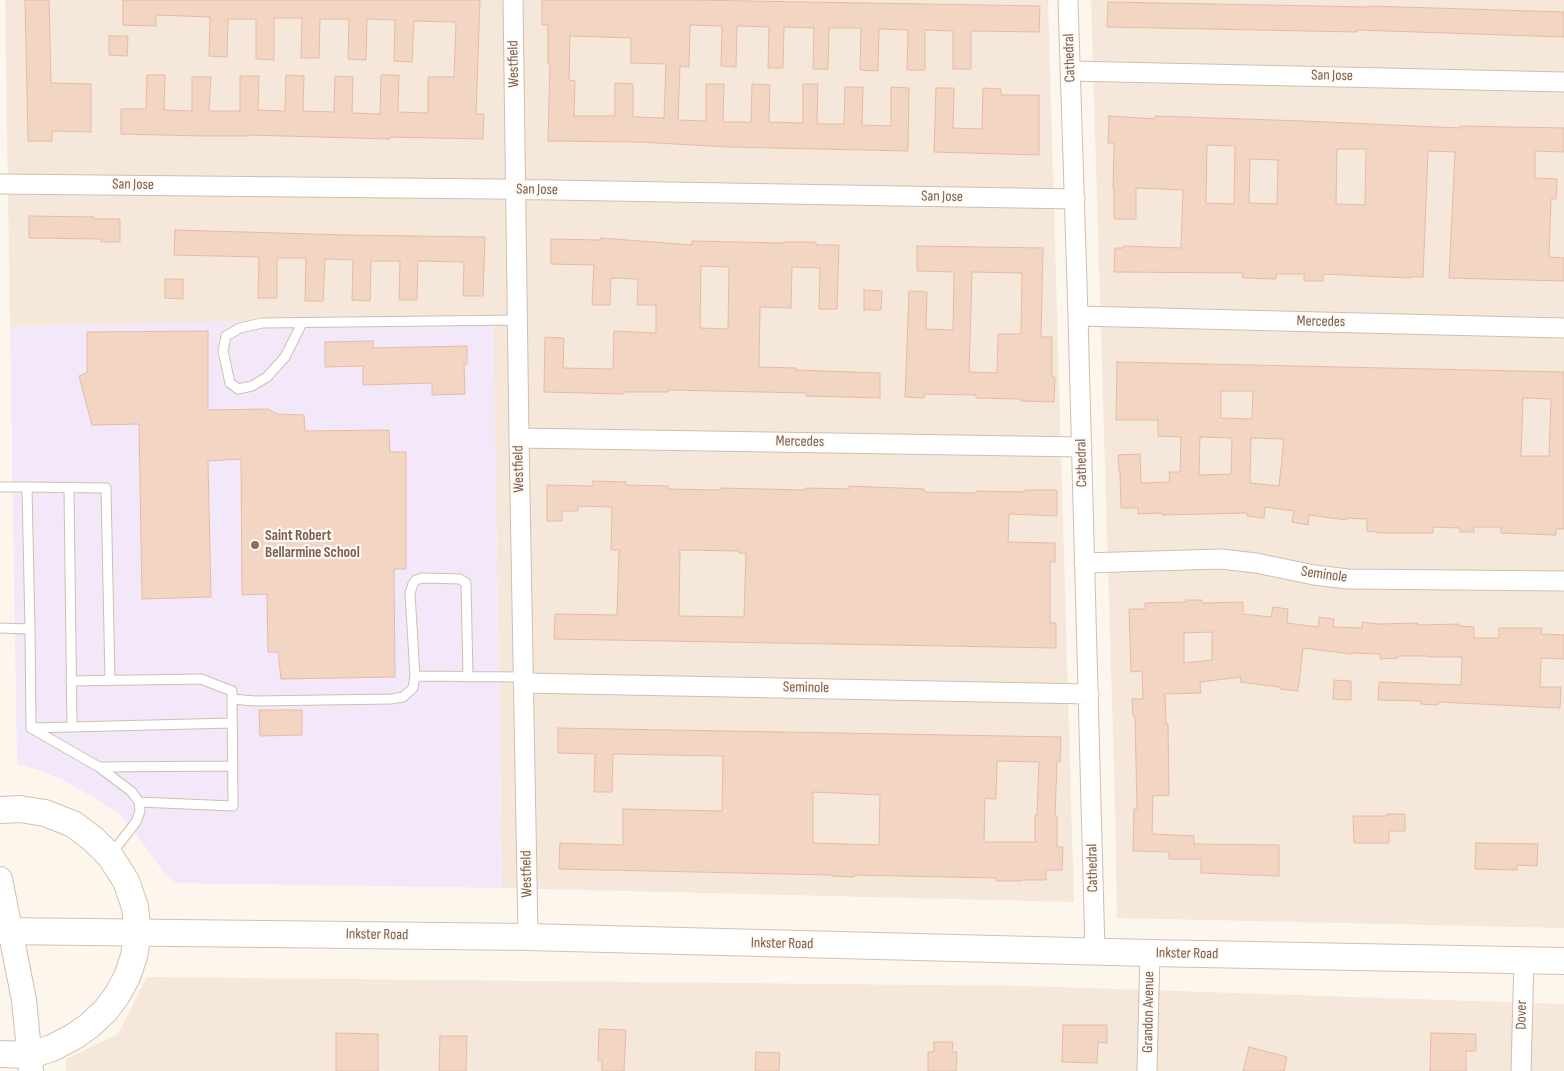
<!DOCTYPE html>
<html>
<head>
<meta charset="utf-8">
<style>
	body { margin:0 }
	canvas { display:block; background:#fdf6ec }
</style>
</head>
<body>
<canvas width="1564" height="1071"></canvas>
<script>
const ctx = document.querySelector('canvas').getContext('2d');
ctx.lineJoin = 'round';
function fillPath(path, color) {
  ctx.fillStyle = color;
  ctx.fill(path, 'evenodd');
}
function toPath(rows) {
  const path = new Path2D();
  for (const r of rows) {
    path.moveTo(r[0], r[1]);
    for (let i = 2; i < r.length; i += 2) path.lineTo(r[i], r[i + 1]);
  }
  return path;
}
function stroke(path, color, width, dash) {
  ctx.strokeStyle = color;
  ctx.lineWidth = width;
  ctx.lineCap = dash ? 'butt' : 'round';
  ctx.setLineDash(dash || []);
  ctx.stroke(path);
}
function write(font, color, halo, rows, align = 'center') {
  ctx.font = font + ' "Sofia Sans Condensed",sans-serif';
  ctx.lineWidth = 4.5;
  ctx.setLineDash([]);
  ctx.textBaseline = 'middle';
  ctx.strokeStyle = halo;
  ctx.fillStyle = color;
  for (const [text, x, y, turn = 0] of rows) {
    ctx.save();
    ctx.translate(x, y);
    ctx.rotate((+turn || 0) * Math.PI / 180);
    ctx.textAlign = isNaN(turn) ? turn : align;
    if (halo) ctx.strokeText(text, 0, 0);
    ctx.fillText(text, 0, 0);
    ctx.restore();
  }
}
fillPath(toPath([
	[5,0,1048,0,1074,902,502,888,493,315,10,327],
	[1091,0,1564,0,1564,928,1117,918,1115,802],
	[147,977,1027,986,1564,1004,1564,1071,66,1071,66,1059,118,1034]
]), '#f5e8da');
fillPath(toPath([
	[493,314,502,888,176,883,165,874,136,834,119,814,100,801,61,779,38,770,17,764,10,327]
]), '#f3e8fa');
const building = toPath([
	[25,0,49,0,51,83,91,84,91,132,52,131,52,141,28,141,25,0],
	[123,0,480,0,476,114,484,114,483,139,390,137,390,139,249,135,249,136,202,136,121,134,121,109,146,109,147,75,165,75,164,110,192,111,192,77,211,77,209,111,240,111,240,76,259,76,258,110,285,111,286,75,304,76,303,111,334,112,335,76,353,77,352,113,380,114,381,75,399,75,398,112,428,113,428,77,454,77,456,22,414,21,412,62,394,61,395,20,367,19,366,60,348,59,349,19,320,19,319,58,301,58,302,18,274,18,274,60,256,59,256,19,228,19,227,57,209,56,210,17,156,15,156,26,123,25,123,0],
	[542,0,691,0,1040,6,1039,32,971,31,971,69,953,69,953,31,925,30,925,70,907,70,908,30,879,29,878,71,860,70,861,28,829,28,828,69,813,69,814,28,784,27,783,68,768,68,769,27,737,26,736,67,721,66,722,26,690,25,689,67,680,66,678,120,706,121,706,84,724,84,723,122,751,122,752,84,770,85,769,122,803,123,803,84,818,84,817,124,844,124,845,87,863,87,862,125,891,126,891,87,909,88,908,151,729,147,638,142,548,141,550,64,548,64,548,25,542,25,542,0],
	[570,36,631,38,631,63,666,64,664,118,633,117,633,84,615,83,615,116,574,116,575,81,569,80,570,36],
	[1108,2,1369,7,1369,6,1402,7,1564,12,1564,37,1357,30,1357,32,1107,27,1108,2],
	[109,36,128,36,127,56,109,55,109,36],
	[936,88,954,88,953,128,982,129,983,88,1001,89,1001,95,1039,95,1039,155,934,152,936,88],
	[1109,116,1155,119,1155,116,1303,121,1460,128,1460,126,1564,128,1564,152,1535,151,1535,178,1557,179,1556,199,1551,199,1549,257,1564,258,1564,281,1449,278,1455,152,1428,151,1423,277,1410,277,1410,278,1323,274,1323,281,1304,281,1304,274,1276,274,1276,279,1242,278,1243,273,1114,272,1115,248,1124,248,1124,246,1181,248,1183,190,1136,188,1136,219,1114,219,1114,189,1113,189,1114,143,1108,143,1109,116],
	[1207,145,1235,146,1234,204,1206,203,1207,145],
	[1337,149,1366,149,1365,205,1336,204,1337,149],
	[1250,159,1278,160,1277,204,1249,203,1250,159],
	[29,216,94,217,94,219,120,219,120,242,101,242,101,239,29,238,29,216],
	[175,230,347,235,485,237,483,296,463,296,464,262,418,261,417,300,399,300,400,261,371,261,370,301,352,300,353,260,325,259,323,301,305,301,306,258,277,258,277,298,258,298,259,257,174,255,175,230],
	[601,238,692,245,692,241,783,243,783,242,816,242,816,245,839,245,837,309,819,309,820,268,792,267,791,308,760,307,759,367,796,368,796,370,880,373,880,398,806,396,806,393,762,392,668,390,668,392,624,392,624,394,544,392,545,337,564,338,563,368,613,369,614,331,656,333,656,305,637,305,638,279,611,278,610,305,592,305,594,265,551,264,551,239,601,240,601,238],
	[701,266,729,267,728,329,700,328,701,266],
	[917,246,1043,248,1041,337,1052,337,1052,377,1055,377,1054,402,1021,401,1021,399,976,398,976,395,924,394,924,398,905,397,909,291,927,292,926,329,953,330,954,272,917,271,917,246],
	[972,272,1022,273,1021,334,998,334,997,373,969,372,972,272],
	[165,279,183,279,183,299,165,298,165,279],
	[864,290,882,291,881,310,864,310,864,290],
	[208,331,208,410,268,409,277,414,304,415,305,431,389,430,390,452,406,452,406,569,394,569,395,677,281,679,278,652,268,652,267,594,242,595,241,459,208,461,211,597,142,599,139,424,92,425,79,376,87,373,87,332,208,331],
	[373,341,373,348,467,346,467,364,464,364,465,394,432,395,432,383,363,385,363,366,325,367,325,342,373,341],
	[1117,362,1564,372,1564,529,1556,529,1556,535,1501,533,1501,527,1474,527,1474,532,1460,532,1460,528,1433,527,1433,533,1377,533,1377,532,1367,531,1367,519,1347,518,1347,520,1309,515,1308,525,1292,522,1294,511,1265,507,1264,518,1247,516,1247,513,1162,515,1162,513,1138,514,1138,508,1121,508,1120,471,1119,471,1118,455,1140,454,1141,483,1170,482,1169,472,1180,472,1181,437,1158,436,1158,420,1116,420,1117,362],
	[1221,391,1253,391,1252,419,1221,418,1221,391],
	[1523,398,1551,399,1549,456,1521,456,1523,398],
	[1200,437,1232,438,1231,474,1199,475,1200,437],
	[1251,438,1284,439,1279,486,1250,483,1251,438],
	[593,481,626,482,626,485,668,486,668,489,720,490,720,488,806,490,806,488,849,489,849,486,924,489,924,492,976,493,976,491,1024,492,1024,490,1057,490,1057,516,1009,514,1008,542,1055,543,1055,562,1050,562,1050,623,1056,623,1056,648,554,639,555,614,617,615,619,550,611,550,612,507,578,506,578,511,562,511,562,521,547,521,547,485,593,486,593,481],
	[680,550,739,551,739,553,746,553,744,617,679,616,680,550],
	[1186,600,1202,600,1202,603,1243,602,1243,614,1271,617,1273,607,1288,609,1287,623,1318,627,1319,617,1334,619,1333,627,1362,628,1362,622,1378,624,1418,623,1418,625,1459,624,1459,626,1474,627,1474,638,1499,638,1499,628,1542,628,1541,634,1564,635,1564,659,1541,658,1540,687,1561,687,1560,708,1438,702,1438,705,1421,704,1421,701,1378,700,1379,682,1461,685,1462,657,1428,657,1428,656,1398,656,1398,658,1380,659,1380,654,1352,653,1352,654,1303,648,1298,691,1280,689,1280,687,1240,682,1241,677,1200,682,1201,693,1165,694,1166,724,1168,724,1169,795,1153,796,1152,834,1194,836,1194,844,1279,845,1279,876,1201,873,1201,859,1169,859,1169,852,1133,851,1134,809,1137,809,1135,716,1133,716,1132,699,1143,699,1142,671,1131,672,1129,609,1145,609,1145,603,1186,602,1186,600],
	[1212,632,1212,660,1184,663,1184,633,1212,632],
	[1334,680,1351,681,1351,700,1333,699,1334,680],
	[259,710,302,710,302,735,260,736,259,710],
	[558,728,1061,737,1060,762,1057,762,1055,816,1057,816,1057,847,1063,847,1062,870,1046,870,1046,880,1021,880,1021,881,996,881,996,878,854,875,854,877,832,876,832,875,559,869,560,843,623,845,623,809,722,811,723,756,613,754,612,792,594,792,595,754,558,753,558,728],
	[997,761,1039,762,1037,815,1035,815,1035,842,984,842,985,798,996,799,997,761],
	[813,792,880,795,879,845,813,843,813,792],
	[1387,814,1405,814,1405,831,1389,831,1389,843,1354,843,1353,816,1387,816,1387,814],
	[1476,843,1538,844,1537,866,1517,865,1517,870,1475,869,1476,843],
	[1063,1025,1107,1025,1107,1043,1098,1042,1097,1063,1062,1062,1063,1025],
	[599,1029,626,1030,624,1071,602,1071,602,1061,598,1061,599,1029],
	[336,1033,378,1034,378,1071,336,1071,336,1033],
	[1431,1033,1476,1034,1476,1051,1466,1051,1466,1071,1430,1071,1431,1033],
	[440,1036,467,1036,466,1071,439,1071,440,1036],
	[934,1042,953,1042,952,1052,957,1052,956,1071,928,1071,928,1052,934,1052,934,1042],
	[1249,1047,1287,1057,1284,1071,1243,1071,1249,1047],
	[756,1052,780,1053,779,1071,755,1071,756,1052]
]);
fillPath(building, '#f3d5c3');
stroke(building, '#e6bba3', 1);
const service = toPath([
	[302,323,285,357,267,377,252,386,238,389,230,383,223,351,226,336,240,328,262,323,518,320],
	[0,487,27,487,30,629],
	[27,487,106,488,110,681],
	[69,488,72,727],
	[0,628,30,629,31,728,99,767,132,792,139,802,140,811,136,822,111,854],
	[415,676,410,593,413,584,416,580,422,578,460,579,466,583,468,677],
	[71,681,201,679,232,691,233,806,139,802],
	[232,699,255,701,391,699,403,697,413,688,415,676,523,677],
	[31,728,232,723],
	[99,767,233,766]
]);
const minor = toPath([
	[513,0,519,438,528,937],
	[1068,0,1078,316,1095,952],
	[1071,71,1564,82],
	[0,184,495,189,1075,199],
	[1078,316,1564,328],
	[519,438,1082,447],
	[1084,563,1221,559,1256,563,1314,575,1348,579,1564,581],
	[523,683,1089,694],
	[1147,1071,1150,953],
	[1521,1071,1524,960]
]);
const tertiary = toPath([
	[0,879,24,1000,31,1071]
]);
const secondary = toPath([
	[0,810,20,809,45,813,73,824,93,839,110,856,126,881,135,907,138,933,134,956,127,977,117,995,106,1010,89,1026,73,1037,52,1048,30,1055,0,1054],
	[0,931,528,937,1150,953,1564,961]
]);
stroke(service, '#d1beb0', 11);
stroke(minor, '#d1beb0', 21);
stroke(tertiary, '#d1beb0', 26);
stroke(secondary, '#d6c0b0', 28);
stroke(service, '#fff', 9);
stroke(minor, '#fff', 19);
stroke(tertiary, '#fff', 24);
stroke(secondary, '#fff', 26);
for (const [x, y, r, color] of [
	[255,545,5,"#8d6e63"]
]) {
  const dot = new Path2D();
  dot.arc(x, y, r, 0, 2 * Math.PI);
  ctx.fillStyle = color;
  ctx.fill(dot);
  stroke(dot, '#fffaf3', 2);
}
write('15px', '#7a5c4d', '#fffaf3', [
	["Cathedral",1070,58,-92],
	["Westfield",514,64,-91],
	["San Jose",1332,76,1],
	["San Jose",133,185,1],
	["San Jose",537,190,1],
	["San Jose",942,197,1],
	["Mercedes",1321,322,1],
	["Mercedes",800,442,1],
	["Cathedral",1082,463,-91],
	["Westfield",519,469,-91],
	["Seminole",1324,575,8],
	["Seminole",806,688,1],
	["Cathedral",1093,868,-91],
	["Westfield",527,874,-91],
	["Inkster Road",377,935,1],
	["Inkster Road",782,944,1],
	["Inkster Road",1187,954,1],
	["Grandon Avenue",1149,1012,-89],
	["Dover",1522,1015,-89]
]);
write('bold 15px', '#785e54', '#fffaf3', [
	["Saint Robert",265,536],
	["Bellarmine School",265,553]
], 'left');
</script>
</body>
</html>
